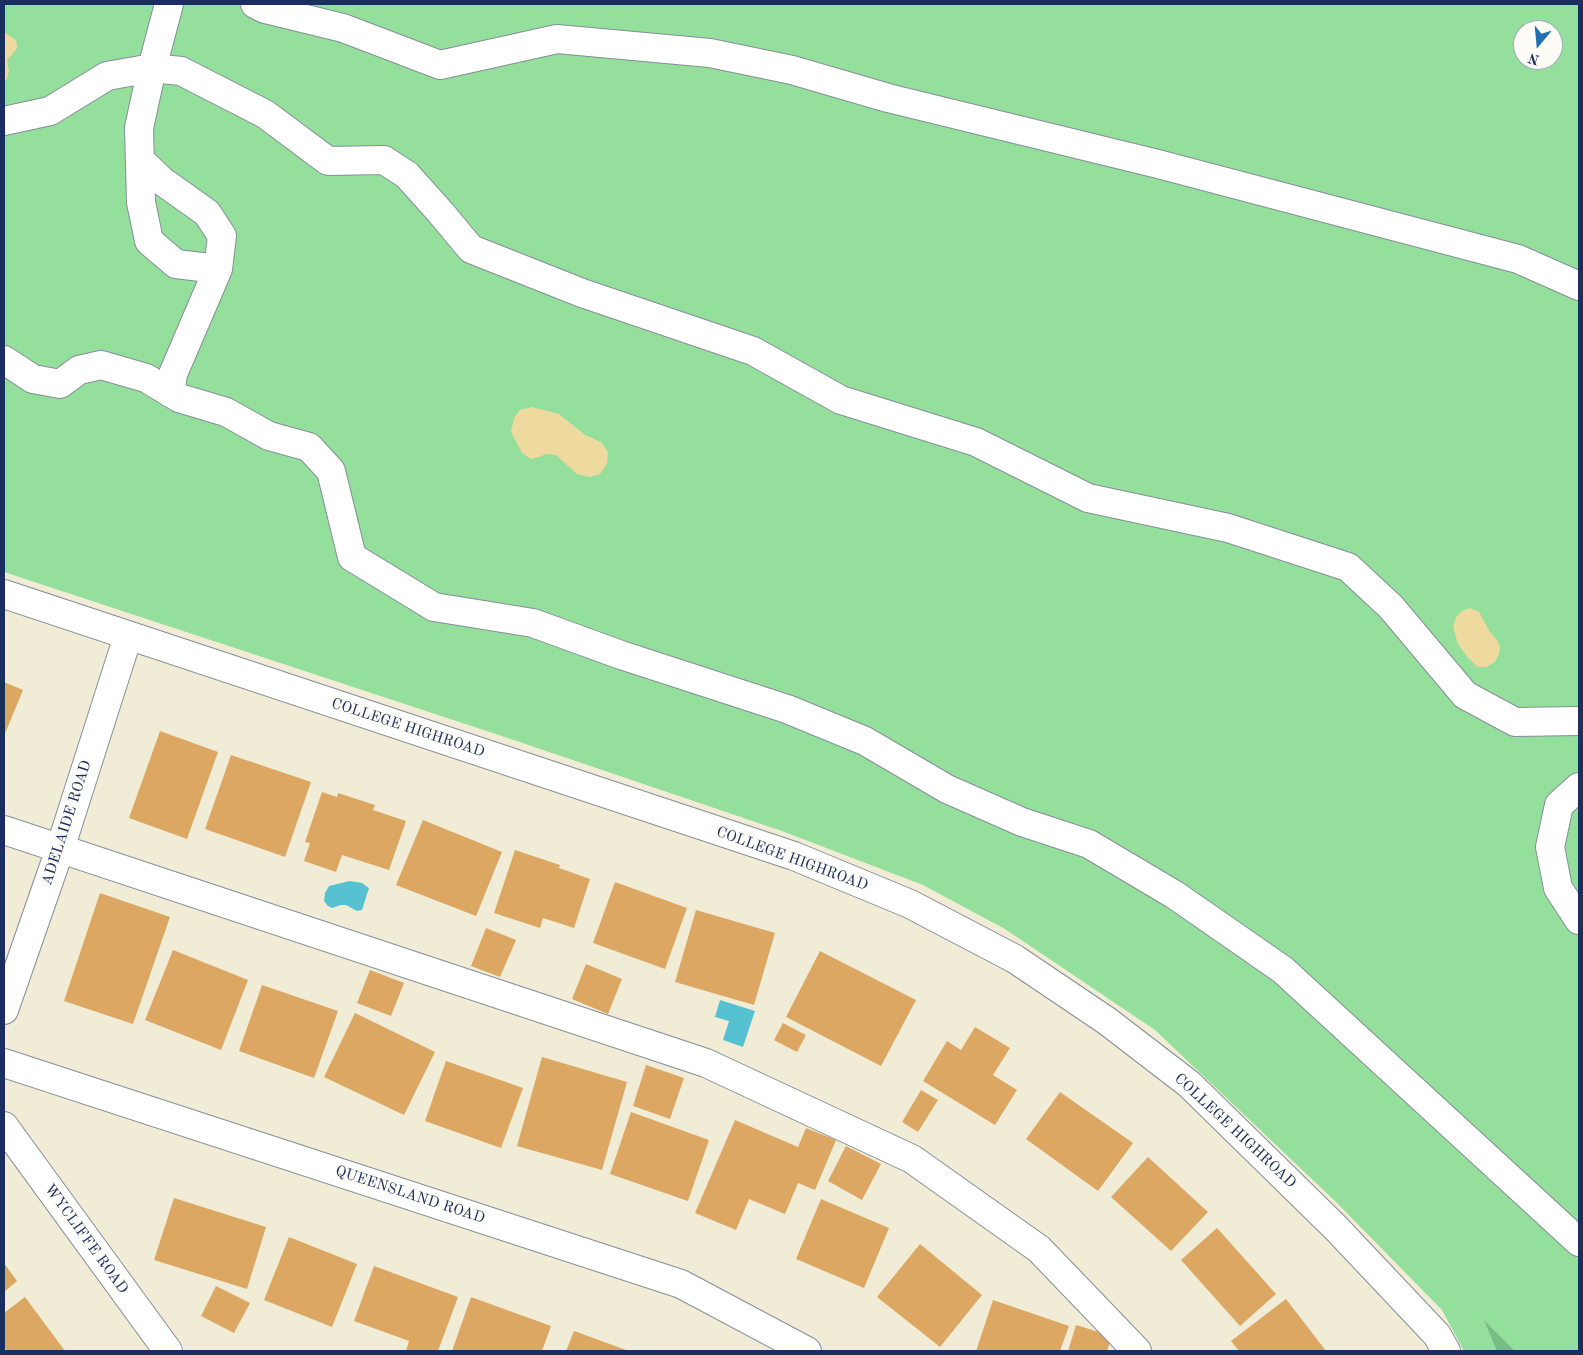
<!DOCTYPE html>
<html>
<head>
<meta charset="utf-8">
<style>
	body { margin:0 }
	#map { position:relative; width:1583px; height:1355px; overflow:hidden; background:#f0ecd6; font-family:"Old Standard TT",serif }
	canvas { display:block }
	.frame { position:absolute; inset:0; border:5px solid #1b2f5e; pointer-events:none }
	.north { position:absolute; left:1513px; top:20px; width:50px; height:50px; box-sizing:border-box; background:#fdfcf7; border:1px solid #a3aaba; border-radius:50%; rotate:197deg; font-size:14px; font-weight:700; line-height:20px; text-align:center; color:#1b2f5e }
	.north::after { content:''; display:block; margin:auto; width:18px; height:22px; background:#1f6fb2; clip-path:polygon(50% 0,100% 100%,50% 72%,0 100%) }
</style>
</head>
<body>
<div id="map">
<canvas width="1583" height="1355"></canvas>
<div class="frame"></div>
<div class="north">N</div>
</div>
<script>
const ctx = document.querySelector('canvas').getContext('2d');
ctx.lineJoin = 'round';
function fillPath(path, color) {
  ctx.fillStyle = color;
  ctx.fill(path, 'evenodd');
}
function toPath(rows) {
  const path = new Path2D();
  for (const r of rows) {
    path.moveTo(r[0], r[1]);
    for (let i = 2; i < r.length; i += 2) path.lineTo(r[i], r[i + 1]);
  }
  return path;
}
function stroke(path, color, width, dash) {
  ctx.strokeStyle = color;
  ctx.lineWidth = width;
  ctx.lineCap = dash ? 'butt' : 'round';
  ctx.setLineDash(dash || []);
  ctx.stroke(path);
}
function write(font, color, halo, rows, align = 'center') {
  ctx.font = font + ' "Old Standard TT",serif';
  ctx.lineWidth = 4;
  ctx.setLineDash([]);
  ctx.textBaseline = 'middle';
  ctx.strokeStyle = halo;
  ctx.fillStyle = color;
  for (const [text, x, y, turn = 0] of rows) {
    ctx.save();
    ctx.translate(x, y);
    ctx.rotate((+turn || 0) * Math.PI / 180);
    ctx.textAlign = isNaN(turn) ? turn : align;
    if (halo) ctx.strokeText(text, 0, 0);
    ctx.fillText(text, 0, 0);
    ctx.restore();
  }
}
fillPath(toPath([
	[4,4,1579,4,1579,1351,1515,1351,1486,1322,1498,1351,1464,1351,1442,1310,1335,1201,1155,1030,1005,929,923,885,782,831,505,737,4,572],
	[1523,30,1553,30,1553,60,1523,60]
]), '#93df9b');
fillPath(toPath([
	[1484,1320,1515,1351,1497,1351]
]), '#76be83');
fillPath(toPath([
	[4,32,16,40,17,46,16,50,7,60,9,71,7,79,4,81],
	[532,407,559,414,585,435,601,442,608,452,607,464,600,474,590,477,577,474,556,455,546,454,539,457,531,459,522,453,511,432,514,418,520,410],
	[1470,608,1479,612,1490,632,1497,640,1500,647,1499,654,1495,662,1486,667,1478,667,1468,658,1458,644,1453,627,1456,617,1462,611]
]), '#eeda9e');
fillPath(toPath([
	[350,881,362,883,369,888,362,910,357,911,346,905,341,905,332,908,328,906,324,901,325,893,329,886],
	[720,1000,755,1011,743,1047,723,1040,729,1021,715,1017]
]), '#56c1d0');
fillPath(toPath([
	[4,682,23,690,4,736],
	[160,731,218,752,187,839,129,818],
	[231,755,311,782,285,857,205,829],
	[322,792,337,797,338,793,375,805,373,810,406,821,389,870,342,855,336,872,304,861,310,843,305,842],
	[423,820,502,852,476,916,396,885],
	[515,850,560,865,559,868,590,879,574,928,543,918,540,928,494,913],
	[615,882,687,908,665,969,593,943],
	[100,893,170,917,133,1024,64,1001],
	[696,910,775,933,754,1005,675,982],
	[486,928,516,940,500,977,471,966],
	[173,950,248,980,221,1050,145,1020],
	[820,951,916,1000,881,1066,786,1017],
	[586,964,622,979,608,1014,572,999],
	[370,970,404,983,391,1016,357,1003],
	[262,985,338,1011,314,1078,239,1051],
	[355,1013,435,1052,404,1115,324,1077],
	[783,1023,806,1035,797,1052,774,1040],
	[975,1027,1010,1048,993,1075,1017,1090,995,1125,923,1081,947,1041,961,1050],
	[542,1057,627,1082,602,1170,517,1146],
	[446,1061,523,1088,501,1148,425,1121],
	[646,1065,684,1078,670,1119,633,1106],
	[921,1090,938,1100,918,1132,902,1122],
	[1060,1092,1133,1143,1098,1191,1026,1139],
	[631,1112,709,1140,688,1201,610,1174],
	[735,1120,798,1147,806,1128,836,1140,815,1190,798,1183,785,1214,749,1199,736,1230,695,1213],
	[846,1146,881,1164,862,1200,828,1181],
	[1148,1157,1208,1212,1171,1251,1111,1197],
	[174,1198,266,1227,247,1289,154,1260],
	[821,1199,889,1228,864,1288,796,1259],
	[1217,1228,1276,1294,1240,1326,1181,1260],
	[289,1237,357,1264,332,1327,264,1300],
	[920,1244,982,1295,940,1347,877,1297],
	[4,1263,17,1281,4,1292],
	[374,1266,458,1297,438,1351,406,1351,409,1341,354,1321],
	[216,1286,250,1303,234,1333,201,1316],
	[25,1297,65,1351,7,1351,4,1347,4,1313],
	[471,1297,551,1326,542,1351,452,1351],
	[1286,1299,1326,1351,1239,1351,1231,1341],
	[993,1300,1069,1326,1060,1351,976,1351],
	[1076,1325,1112,1336,1107,1351,1068,1351],
	[574,1331,629,1351,566,1351]
]), '#dca763');
const minor = toPath([
	[255,4,265,9,343,28,440,65,557,39,710,53,792,70,888,98,1158,164,1518,259,1579,286],
	[4,121,50,111,107,76,152,68,169,4],
	[141,161,162,181,207,213,222,236,218,269,176,264,149,241,141,202,139,128,152,68,181,71,265,114,328,161,384,160,407,175,441,213,471,249,582,293,753,351,841,400,976,442,1088,498,1228,528,1348,567,1391,607,1465,695,1515,722,1579,721],
	[4,360,33,379,60,384,79,370,101,365,146,378,179,398,226,412,269,436,309,447,331,471,352,557,434,607,533,623,621,655,787,709,865,741,947,789,1022,822,1089,844,1175,895,1283,970,1579,1242],
	[170,393,173,374,218,269],
	[4,594,794,856,910,904,1015,959,1107,1021,1189,1084,1336,1228,1437,1335,1446,1351],
	[1579,787,1559,805,1550,847,1558,888,1579,920],
	[4,830,706,1063,912,1159,1039,1249,1137,1351],
	[4,1010,60,849,128,636],
	[4,1063,681,1284,807,1351],
	[4,1126,168,1351]
]);
stroke(minor, '#868e9a', 30);
stroke(minor, '#fff', 28);
write('15px', '#1b2f5e', '#fdfcf7', [
	["COLLEGE HIGHROAD",408,728,18],
	["ADELAIDE ROAD",67,823,-72],
	["COLLEGE HIGHROAD",792,859,20],
	["COLLEGE HIGHROAD",1235,1131,43],
	["QUEENSLAND ROAD",410,1195,18],
	["WYCLIFFE ROAD",86,1239,54]
]);
</script>
</body>
</html>
